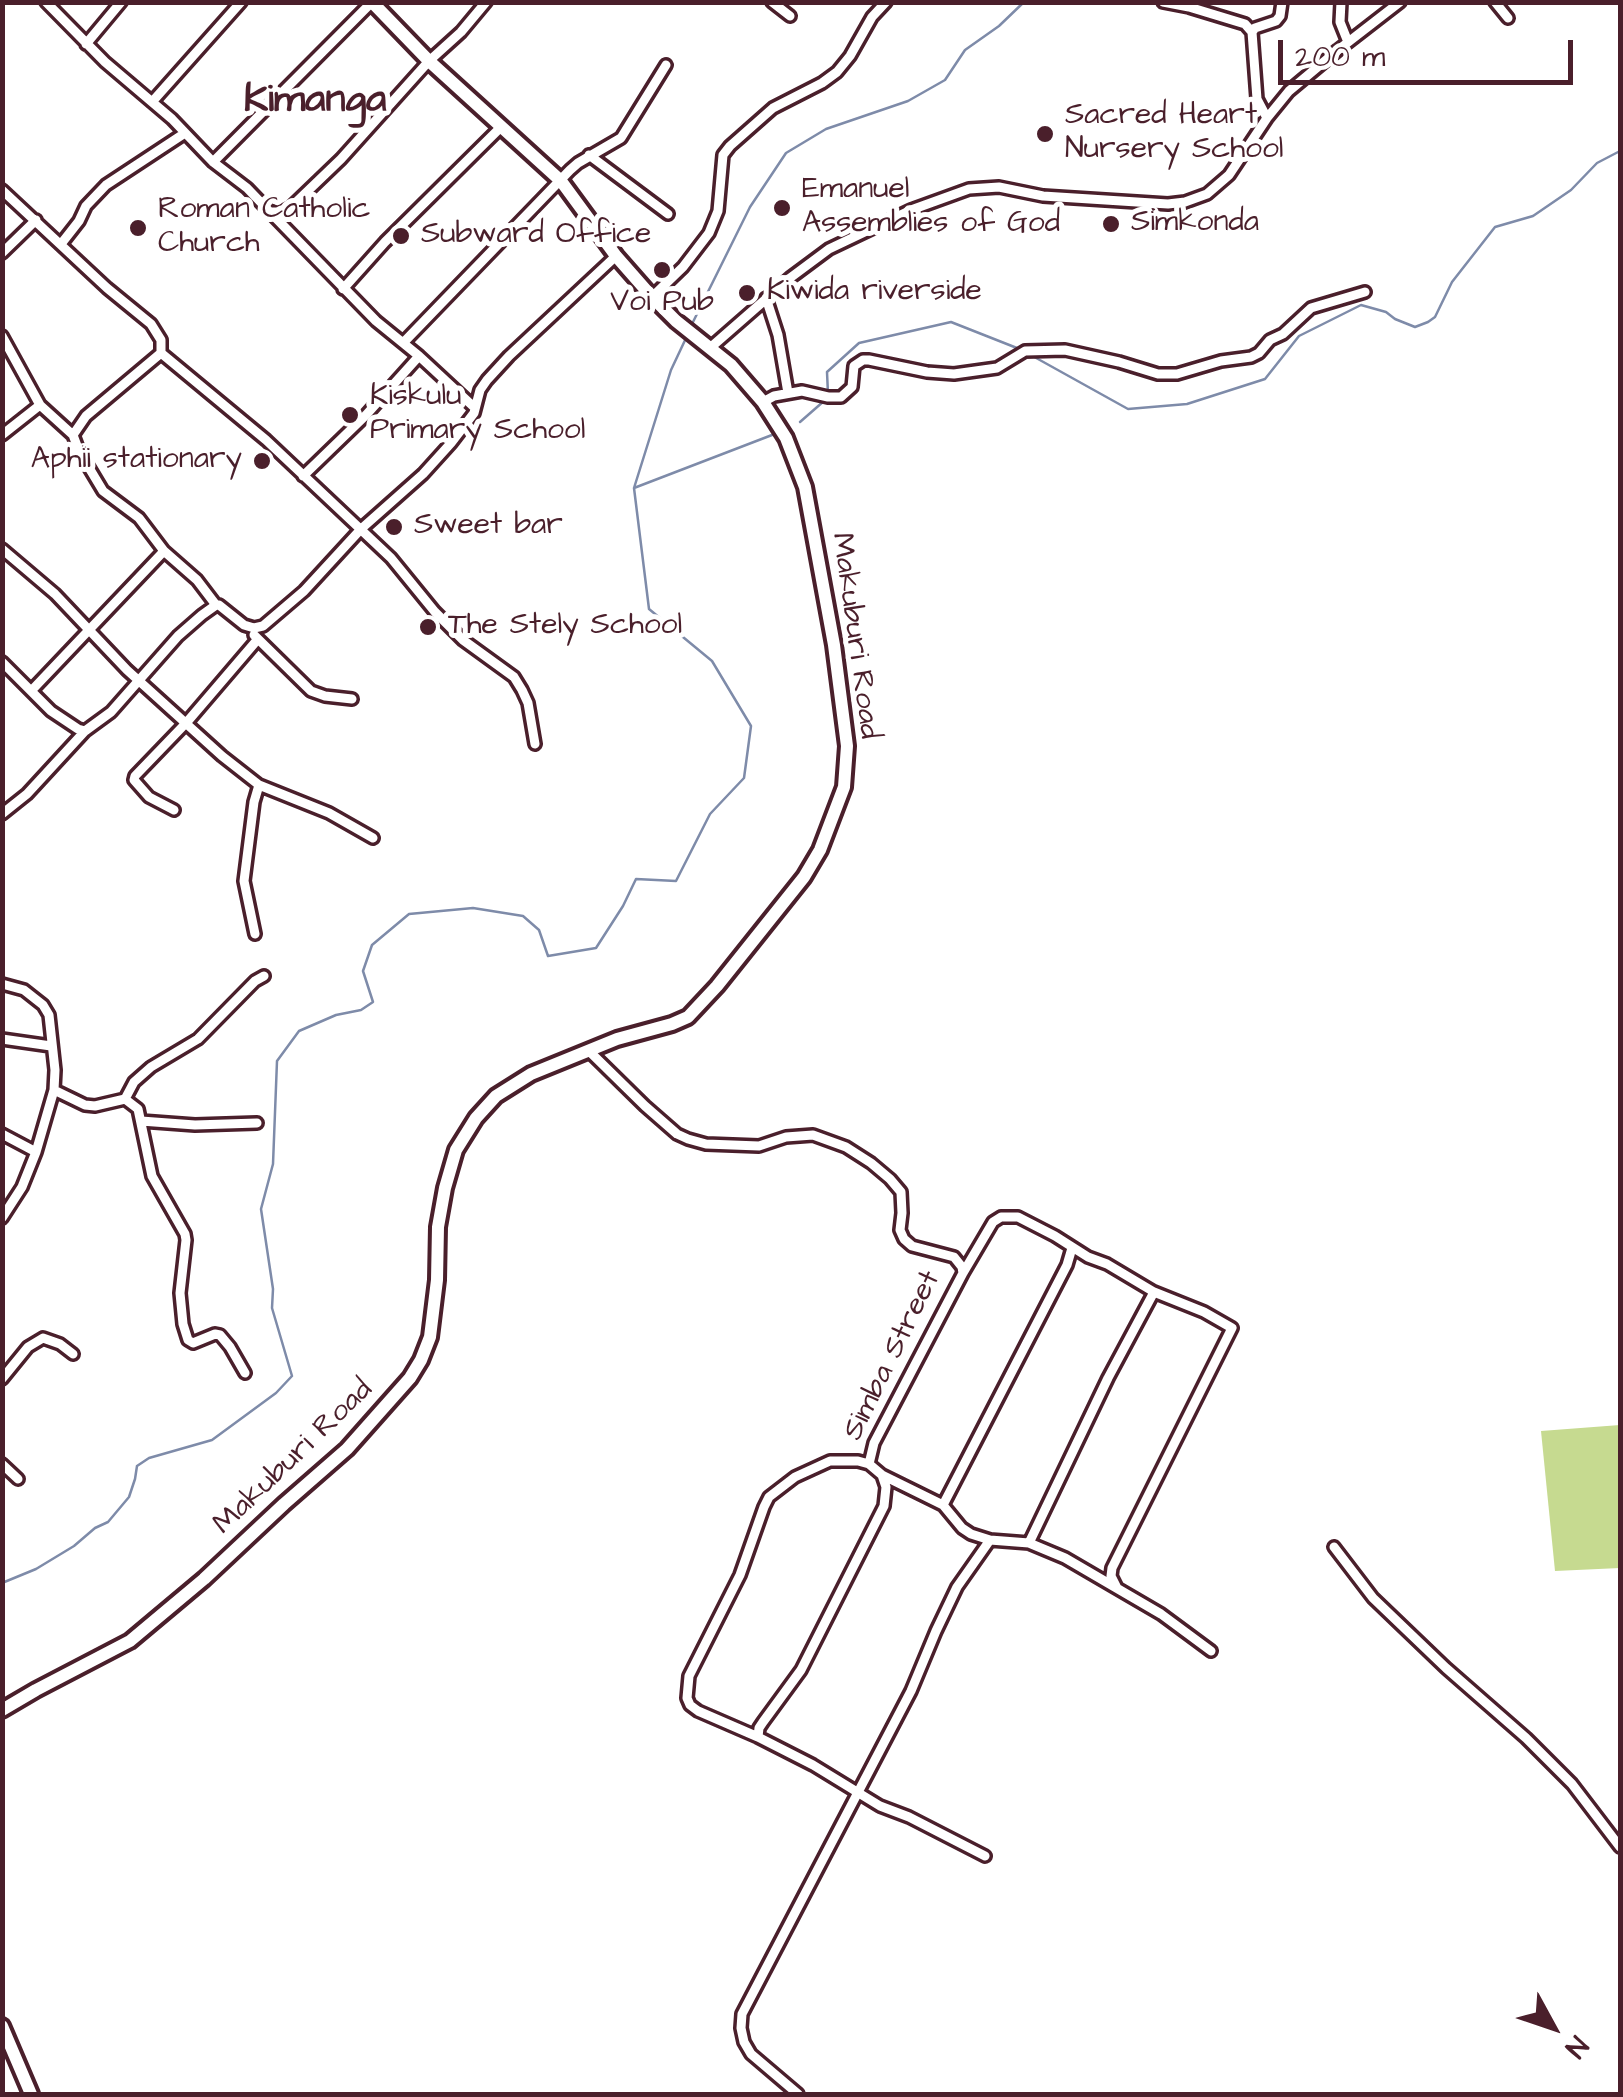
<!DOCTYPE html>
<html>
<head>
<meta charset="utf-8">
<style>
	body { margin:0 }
	#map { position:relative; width:1623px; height:2097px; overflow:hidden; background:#fff; font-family:"Architects Daughter",sans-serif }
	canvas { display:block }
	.frame { position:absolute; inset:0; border:5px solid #4a1f2b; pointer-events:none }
	.north { position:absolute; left:1503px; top:1977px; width:100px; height:100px; -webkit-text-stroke:8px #fff; paint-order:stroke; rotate:130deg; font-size:28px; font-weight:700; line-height:40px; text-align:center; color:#4a1f2b }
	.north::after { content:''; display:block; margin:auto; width:35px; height:45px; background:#4a1f2b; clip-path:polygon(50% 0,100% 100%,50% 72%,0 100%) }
	.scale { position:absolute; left:1278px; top:40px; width:295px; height:45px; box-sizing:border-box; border:5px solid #4a1f2b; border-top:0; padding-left:12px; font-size:30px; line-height:35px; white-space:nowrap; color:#4a1f2b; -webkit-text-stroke:8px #fff; paint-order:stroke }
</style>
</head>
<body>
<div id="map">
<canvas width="1623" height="2097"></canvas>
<div class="frame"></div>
<div class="north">N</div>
<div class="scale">200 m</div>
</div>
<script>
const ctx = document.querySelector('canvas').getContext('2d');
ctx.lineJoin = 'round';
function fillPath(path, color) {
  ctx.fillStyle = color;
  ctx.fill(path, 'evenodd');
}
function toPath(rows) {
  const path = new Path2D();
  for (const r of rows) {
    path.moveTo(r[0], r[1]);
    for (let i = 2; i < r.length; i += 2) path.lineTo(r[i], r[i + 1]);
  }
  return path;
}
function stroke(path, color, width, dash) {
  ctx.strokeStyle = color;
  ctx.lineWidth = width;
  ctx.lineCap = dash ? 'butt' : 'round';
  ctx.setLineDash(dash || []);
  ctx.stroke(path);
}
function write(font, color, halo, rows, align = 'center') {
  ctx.font = font + ' "Architects Daughter",sans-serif';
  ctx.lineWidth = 10;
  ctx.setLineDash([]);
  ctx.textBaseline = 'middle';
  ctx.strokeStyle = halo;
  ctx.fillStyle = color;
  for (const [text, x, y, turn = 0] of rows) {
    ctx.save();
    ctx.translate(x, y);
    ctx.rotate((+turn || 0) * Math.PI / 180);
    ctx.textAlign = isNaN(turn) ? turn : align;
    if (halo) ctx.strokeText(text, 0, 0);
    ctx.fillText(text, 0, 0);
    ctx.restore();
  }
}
fillPath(toPath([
	[1620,1425,1620,1568,1555,1571,1541,1431]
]), '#c6da90');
stroke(toPath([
	[692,324,750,207,786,153,826,129,908,101,945,80,965,50,999,26,1024,2],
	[1029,354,1128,409,1187,404,1265,379,1299,336,1361,305,1386,312,1395,319,1415,327,1428,322,1435,317,1452,282,1495,227,1533,216,1571,190,1597,163,1620,151],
	[828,394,827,372,859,343,951,322,1022,350],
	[800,422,824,401],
	[634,488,772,435],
	[2,1583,36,1569,74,1546,95,1528,108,1522,129,1497,135,1479,137,1466,149,1458,212,1440,276,1393,292,1376,272,1308,273,1289,261,1209,273,1164,277,1061,299,1031,336,1015,361,1010,373,1002,363,971,372,945,409,914,473,908,523,916,539,930,548,956,596,948,623,906,636,879,676,881,710,814,744,778,751,726,712,661,649,609,634,488,671,370,687,336]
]), '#7e8ba9', 2.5);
const street = toPath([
	[46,2,105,62,172,119,213,162,247,188,270,212,282,212,290,208,341,159,429,61,461,32,486,2],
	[772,2,790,16],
	[1163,2,1189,7,1195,2],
	[1341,2,1340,22,1348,42],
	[1495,2,1508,18],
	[1189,7,1245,24,1252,32],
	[86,44,121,2],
	[152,102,241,2],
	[1267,118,1257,99,1252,32,1255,28,1276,21,1280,16,1282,2],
	[589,155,668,214],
	[213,162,372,2],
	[2,190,107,288,151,324,161,340,161,353,86,416,73,435,79,451,103,491,139,518,164,551,197,580,216,605],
	[270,212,376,321,419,356,475,408],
	[61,244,79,221,86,206,106,185,185,133],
	[2,253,36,220],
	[343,289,385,242,501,127],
	[652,297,683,267,709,233,718,211,723,155,730,146,773,108,822,83,837,72,850,56,872,17,886,2],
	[766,298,778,335,788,393],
	[2,336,40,405,73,435],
	[403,343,570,170,578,163,621,138,666,65],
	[710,348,790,278,829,249,911,210,969,189,999,187,1043,196,1168,204,1185,202,1207,194,1229,175,1267,118,1289,91,1338,50,1400,2],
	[161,353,266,440,391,558,435,612,463,640,514,677,522,690,528,703,535,744],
	[763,402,774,396,802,391,828,397,841,397,852,387,854,366,863,360,869,360,927,372,954,374,997,368,1025,351,1065,350,1119,362,1158,374,1177,374,1221,361,1251,357,1259,353,1270,340,1283,334,1311,308,1365,292],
	[2,435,40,405],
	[303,476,366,415,419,356],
	[2,549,55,594,127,670,222,756,259,785,329,813,373,838],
	[254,635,311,691,325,696,352,699],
	[2,662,51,711,78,729,85,731],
	[32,690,164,551],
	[174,810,149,797,134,780,135,776,187,722,258,639],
	[2,814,27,794,85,731,111,712,178,636,202,615,216,605,219,605,244,625,254,628,263,626,304,591,361,529,423,474,451,443,474,413,480,390,487,380,509,356,616,256],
	[255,934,244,881,254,802,259,785],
	[2,984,24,990,43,1005,49,1015,55,1070,54,1090,36,1152,22,1187,2,1218],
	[2,1039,51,1046],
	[590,1052,645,1106,677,1134,688,1139,706,1144,759,1146,786,1137,813,1135,846,1147,871,1163,890,1179,901,1192,902,1213,900,1230,904,1239,912,1246,954,1257,962,1267,963,1273,874,1443,869,1464,882,1475,943,1505,962,1528,971,1534,990,1540,1029,1543,1065,1558,1161,1614,1211,1651],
	[54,1090,85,1105,95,1106,125,1099,138,1109,152,1176,185,1234,186,1240,180,1293,183,1324,188,1340,193,1343,215,1334,220,1335,230,1347,245,1373],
	[125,1099,134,1082,151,1067,198,1039,255,981,264,976],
	[141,1121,195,1125,257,1123],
	[2,1134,36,1152],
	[963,1273,993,1222,1001,1217,1018,1217,1055,1236,1088,1257,1107,1264,1154,1292,1204,1312,1232,1328,1112,1568,1111,1576,1117,1588],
	[2,1379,28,1347,43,1338,60,1344,73,1354],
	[2,1464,18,1479],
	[882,1475,886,1487,884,1506,801,1670,763,1722,759,1728,758,1737,813,1765,880,1806,909,1817,985,1856],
	[943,1505,1067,1265,1072,1248],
	[1029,1543,1108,1378,1154,1292],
	[1334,1547,1373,1598,1446,1668,1526,1738,1572,1784,1620,1847],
	[758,1737,698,1711,690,1705,687,1698,689,1676,740,1575,764,1507,769,1497,795,1477,830,1461,858,1461,869,1464],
	[798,2094,751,2054,744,2042,741,2028,742,2014,911,1691,936,1631,957,1587,990,1540]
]);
const secondary = toPath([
	[2,1710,36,1690,130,1641,204,1579,284,1504,347,1449,410,1378,421,1360,430,1337,437,1280,438,1227,445,1188,456,1150,476,1118,496,1096,531,1074,617,1039,672,1024,688,1017,717,986,804,877,820,850,844,787,847,746,834,645,805,487,786,438,763,402,731,365,676,321,652,297,616,256,561,181,429,61,372,2],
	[2,2026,31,2094]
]);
stroke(street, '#4a1f2b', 16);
stroke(secondary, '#4a1f2b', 20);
stroke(street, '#fff', 9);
stroke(secondary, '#fff', 12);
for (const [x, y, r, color] of [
	[1045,134,10,"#4a1f2b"],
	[782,208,10,"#4a1f2b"],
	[1111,224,10,"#4a1f2b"],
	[138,228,10,"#4a1f2b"],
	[401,236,10,"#4a1f2b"],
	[662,270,10,"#4a1f2b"],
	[747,293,10,"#4a1f2b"],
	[350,415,10,"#4a1f2b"],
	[262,461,10,"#4a1f2b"],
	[394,527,10,"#4a1f2b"],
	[428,627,10,"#4a1f2b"]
]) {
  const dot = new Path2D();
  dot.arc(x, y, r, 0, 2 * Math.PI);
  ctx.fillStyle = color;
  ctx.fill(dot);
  stroke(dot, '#fff', 4);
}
write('30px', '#4a1f2b', '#fff', [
	["Sacred Heart",1065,117],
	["Nursery School",1065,151],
	["Emanuel",802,191],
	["Assemblies of God",802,225],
	["Roman Catholic",158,211],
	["Church",158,245],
	["Simkonda",1131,224],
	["Subward Office",421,236],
	["Kiwida riverside",767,293],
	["Voi Pub",662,304,"center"],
	["Kiskulu",370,398],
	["Primary School",370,432],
	["Aphii stationary",242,461,"right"],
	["Sweet bar",414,527],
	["The Stely School",448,627]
], 'left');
write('30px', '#4a1f2b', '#fff', [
	["Makuburi Road",854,636,82],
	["Simba Street",893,1356,-64],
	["Makuburi Road",294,1458,-44]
]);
write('bold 40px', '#4a1f2b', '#fff', [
	["Kimanga",315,103]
]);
</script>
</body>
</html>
